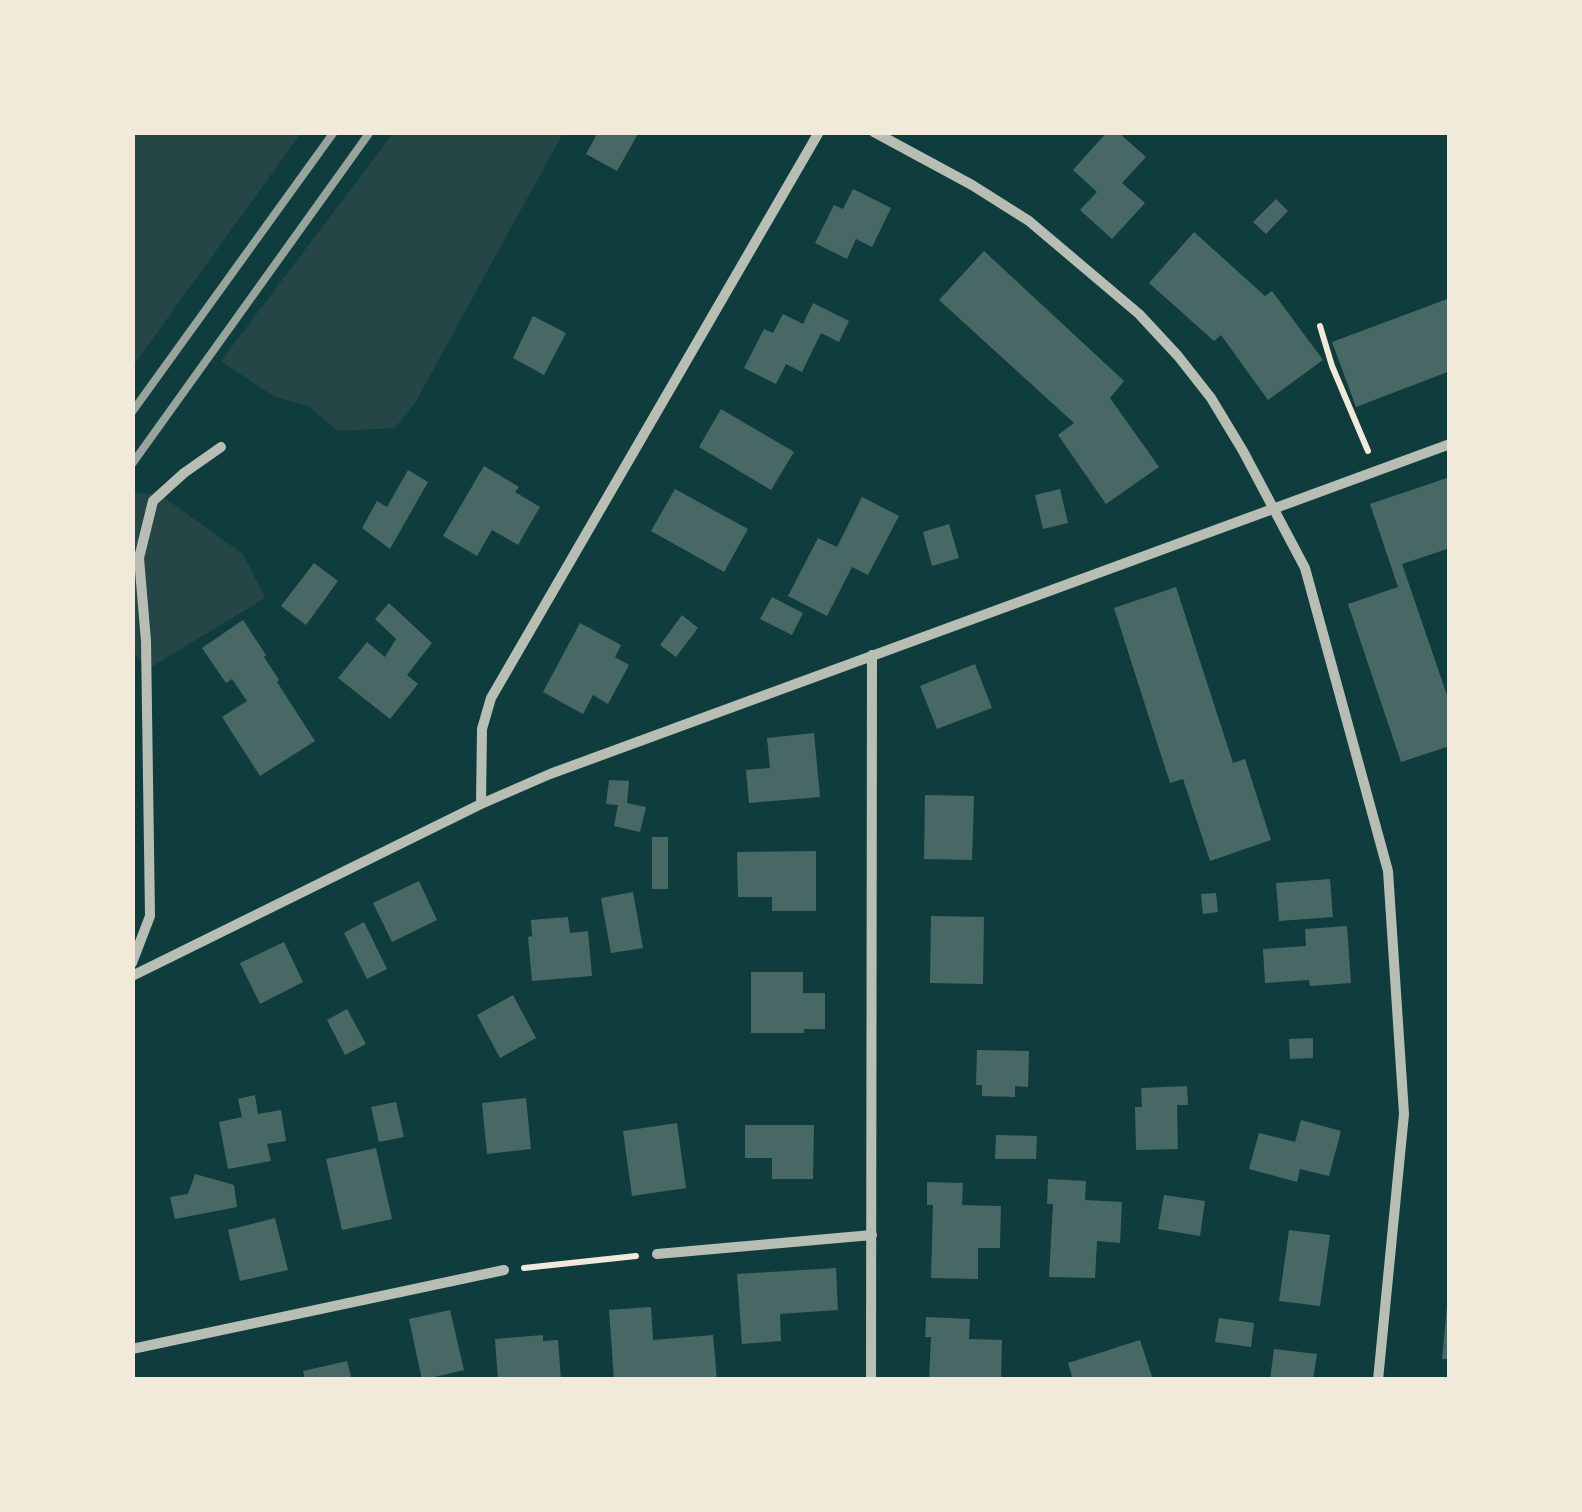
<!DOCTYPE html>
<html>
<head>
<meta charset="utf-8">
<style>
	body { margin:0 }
	#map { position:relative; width:1582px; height:1512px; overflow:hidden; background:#0f3d3e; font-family:Rubik,sans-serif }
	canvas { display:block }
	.frame { position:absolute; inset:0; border:135px solid #f1e9da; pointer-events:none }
</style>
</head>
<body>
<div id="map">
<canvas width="1582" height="1512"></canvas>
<div class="frame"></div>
</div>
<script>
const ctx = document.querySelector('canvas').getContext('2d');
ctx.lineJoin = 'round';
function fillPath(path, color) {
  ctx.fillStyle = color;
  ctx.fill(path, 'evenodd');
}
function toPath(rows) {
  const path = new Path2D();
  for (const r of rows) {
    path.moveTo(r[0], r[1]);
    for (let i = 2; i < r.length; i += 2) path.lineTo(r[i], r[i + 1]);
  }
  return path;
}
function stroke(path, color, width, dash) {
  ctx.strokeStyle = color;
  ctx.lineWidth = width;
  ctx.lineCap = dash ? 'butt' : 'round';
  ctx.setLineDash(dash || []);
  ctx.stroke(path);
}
fillPath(toPath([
	[133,132,301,133,133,366,132,133],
	[393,133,563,133,416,401,395,428,338,431,308,406,275,397,221,361],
	[133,493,159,494,243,554,265,598,148,669,133,652]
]), '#244646');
fillPath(toPath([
	[598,132,639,132,617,171,586,154],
	[1107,132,1118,132,1146,157,1122,183,1145,203,1112,239,1080,210,1097,192,1073,170],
	[853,189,891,208,872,247,856,239,847,259,815,243,834,205,843,209],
	[1276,199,1288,211,1266,234,1253,222],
	[1194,232,1265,296,1272,291,1323,360,1268,400,1221,335,1214,341,1149,283],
	[984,251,1124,381,1110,398,1159,467,1106,504,1058,435,1074,423,939,300],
	[1450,298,1450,371,1356,407,1332,342],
	[813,303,849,321,839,342,821,333,802,372,786,364,776,384,744,368,764,329,773,333,783,314,803,324],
	[533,316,566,333,544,375,513,358],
	[721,409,794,452,771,490,699,447],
	[484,466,519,487,515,492,540,507,518,545,492,530,477,556,443,536],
	[408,470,428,482,390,549,362,528,377,501,387,507],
	[1450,477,1450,548,1402,564,1450,704,1450,746,1401,762,1348,604,1398,587,1370,504],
	[675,489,748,529,724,572,651,531],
	[1060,489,1068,523,1043,529,1035,495],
	[862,497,899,516,868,575,852,567,827,616,788,596,818,538,837,547],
	[949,524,959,558,932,566,923,532],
	[314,563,338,581,306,625,281,606],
	[1176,587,1233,763,1245,759,1271,840,1210,861,1183,779,1170,783,1114,608],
	[772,597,803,613,792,635,760,619],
	[389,603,432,643,407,675,418,684,390,719,338,678,367,642,385,657,396,639,375,619],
	[682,615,698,628,676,657,660,645],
	[243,620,266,655,264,657,279,680,277,682,315,741,260,776,222,717,247,701,232,679,226,683,202,648],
	[580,623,621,645,615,657,629,665,608,704,593,695,583,714,543,692],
	[975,664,992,708,937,729,920,686],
	[814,733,820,797,749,803,746,770,770,768,767,738],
	[609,780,629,781,627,803,646,807,640,832,614,826,618,805,606,804],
	[925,795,974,796,972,860,924,859],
	[652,837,668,837,668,889,652,889],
	[816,851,816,911,772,911,772,897,738,897,737,852],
	[1330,879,1333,917,1279,921,1276,883],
	[419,881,437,920,392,942,373,903],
	[633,892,643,948,611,953,601,898],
	[1216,893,1218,912,1203,914,1201,894],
	[931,916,984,917,983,984,930,983],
	[568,917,570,933,588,931,592,976,532,981,528,937,532,936,531,920],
	[364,922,387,969,367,979,344,933],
	[1347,926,1351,983,1310,986,1309,980,1265,983,1263,949,1306,946,1305,929],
	[284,942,303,982,260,1004,240,963],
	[751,972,803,972,803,993,825,993,825,1029,804,1029,804,1033,751,1033],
	[513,995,536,1038,500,1058,477,1015],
	[347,1009,366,1044,345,1055,327,1020],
	[1313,1038,1313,1058,1290,1059,1289,1039],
	[977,1050,1029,1051,1028,1087,1015,1086,1015,1097,982,1096,982,1085,976,1085],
	[1187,1086,1188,1105,1177,1105,1178,1149,1136,1150,1135,1107,1142,1107,1141,1088],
	[255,1095,258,1114,281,1110,286,1141,267,1144,271,1161,228,1169,219,1122,242,1117,238,1099],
	[526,1098,531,1149,487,1154,482,1103],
	[396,1102,404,1137,379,1142,371,1107],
	[1301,1120,1341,1131,1329,1176,1300,1169,1297,1182,1249,1169,1259,1133,1295,1142],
	[677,1123,686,1188,632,1196,623,1131],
	[745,1125,814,1125,813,1179,772,1179,772,1158,745,1158],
	[996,1135,1037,1136,1036,1159,995,1159],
	[376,1148,392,1219,342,1230,326,1159],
	[195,1174,234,1185,237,1207,175,1219,170,1197,188,1194],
	[1048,1179,1086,1181,1085,1200,1122,1202,1120,1243,1097,1241,1095,1278,1049,1277,1053,1204,1047,1204],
	[927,1182,963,1183,962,1205,1001,1206,1000,1248,978,1248,978,1279,931,1278,933,1205,927,1205],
	[1164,1195,1205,1201,1200,1236,1158,1229],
	[275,1218,288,1270,240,1281,228,1230],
	[1289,1230,1330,1235,1320,1306,1279,1301],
	[836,1268,838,1310,780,1314,781,1341,742,1344,737,1274],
	[1447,1306,1450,1306,1450,1359,1442,1359],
	[651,1307,653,1340,713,1335,717,1380,614,1380,609,1310],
	[450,1310,464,1370,422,1380,409,1319],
	[926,1317,970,1319,969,1339,1002,1340,1001,1380,929,1380,931,1337,925,1337],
	[1219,1318,1254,1323,1251,1347,1215,1342],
	[543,1335,543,1341,558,1340,561,1380,498,1380,495,1339],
	[1140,1340,1153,1380,1073,1380,1068,1363],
	[1274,1349,1317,1354,1313,1380,1270,1380],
	[347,1361,352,1380,305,1380,303,1371]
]), '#486865');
stroke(toPath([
	[1320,326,1332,366,1368,451],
	[524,1268,636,1256]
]), '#f1e9da', 6);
stroke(toPath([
	[874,132,972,185,1029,221,1139,314,1178,356,1211,398,1243,451,1305,568,1388,871,1404,1114,1378,1380],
	[481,804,482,729,491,698,819,132],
	[132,963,150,916,146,641,139,558,153,501,184,473,221,447],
	[132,976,481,804,550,774,1450,444],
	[657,1254,872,1235],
	[132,1349,504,1270],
	[871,1380,872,655]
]), '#b8beb3', 10);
stroke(toPath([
	[132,412,334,132],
	[132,464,370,132]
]), '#97a49c', 8);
</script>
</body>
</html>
